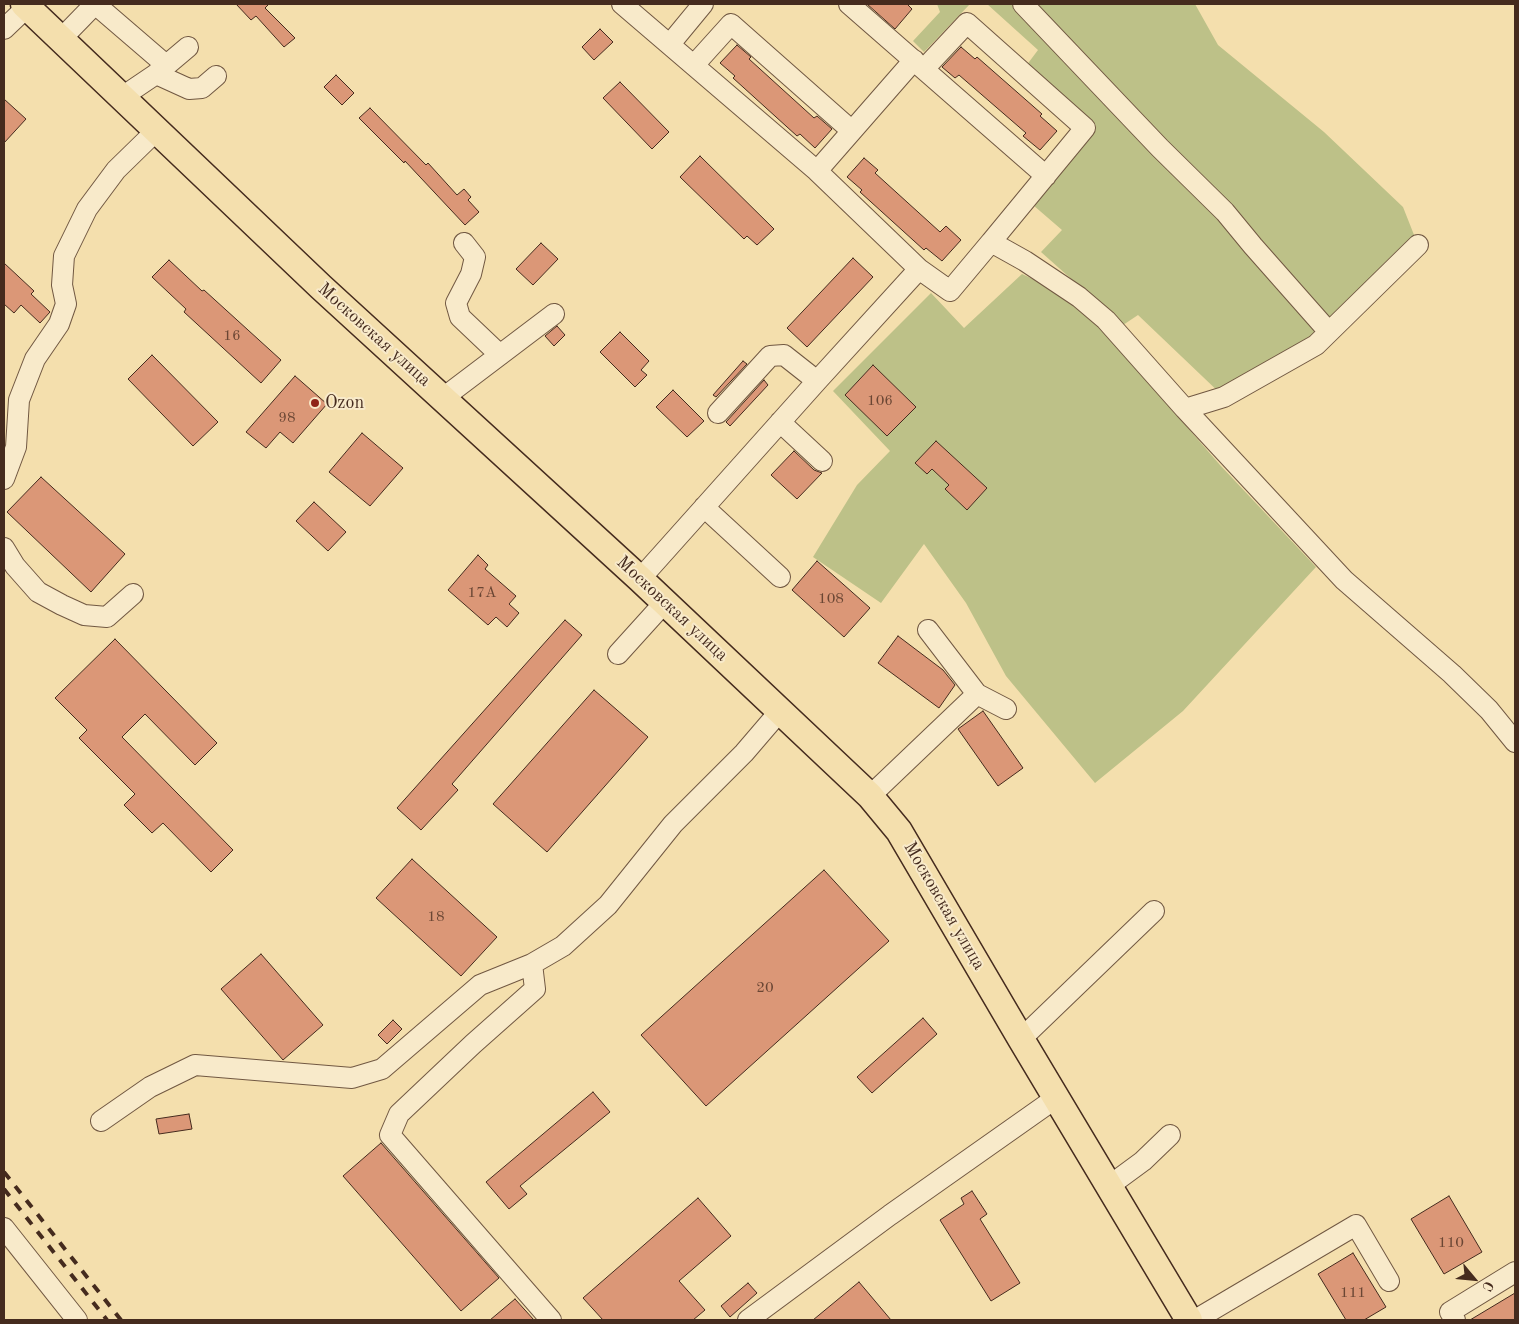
<!DOCTYPE html>
<html>
<head>
<meta charset="utf-8">
<style>
	body { margin:0 }
	#map { position:relative; width:1519px; height:1324px; overflow:hidden; background:#f4dfad; font-family:"Old Standard TT",serif }
	canvas { display:block }
	.frame { position:absolute; inset:0; border:5px solid #452b1e; pointer-events:none }
	.north { position:absolute; left:1449px; top:1254px; width:50px; height:50px; -webkit-text-stroke:4px #f8eaca; paint-order:stroke; rotate:118deg; font-size:14px; font-weight:700; line-height:20px; text-align:center; color:#452b1e }
	.north::after { content:''; display:block; margin:auto; width:18px; height:22px; background:#452b1e; clip-path:polygon(50% 0,100% 100%,50% 72%,0 100%) }
</style>
</head>
<body>
<div id="map">
<canvas width="1519" height="1324"></canvas>
<div class="frame"></div>
<div class="north">С</div>
</div>
<script>
const ctx = document.querySelector('canvas').getContext('2d');
ctx.lineJoin = 'round';
function fillPath(path, color) {
  ctx.fillStyle = color;
  ctx.fill(path, 'evenodd');
}
function toPath(rows) {
  const path = new Path2D();
  for (const r of rows) {
    path.moveTo(r[0], r[1]);
    for (let i = 2; i < r.length; i += 2) path.lineTo(r[i], r[i + 1]);
  }
  return path;
}
function stroke(path, color, width, dash) {
  ctx.strokeStyle = color;
  ctx.lineWidth = width;
  ctx.lineCap = dash ? 'butt' : 'round';
  ctx.setLineDash(dash || []);
  ctx.stroke(path);
}
function write(font, color, halo, rows, align = 'center') {
  ctx.font = font + ' "Old Standard TT",serif';
  ctx.lineWidth = 4;
  ctx.setLineDash([]);
  ctx.textBaseline = 'middle';
  ctx.strokeStyle = halo;
  ctx.fillStyle = color;
  for (const [text, x, y, turn = 0] of rows) {
    ctx.save();
    ctx.translate(x, y);
    ctx.rotate((+turn || 0) * Math.PI / 180);
    ctx.textAlign = isNaN(turn) ? turn : align;
    if (halo) ctx.strokeText(text, 0, 0);
    ctx.fillText(text, 0, 0);
    ctx.restore();
  }
}
fillPath(toPath([
	[937,4,970,4,924,52,913,41,940,12],
	[987,4,1195,4,1218,45,1324,132,1403,207,1418,245,1316,345,1224,397,1138,315,1123,325,1041,252,1062,230,1033,205,1093,127,1023,70,1038,50],
	[1022,274,1076,299,1220,465,1316,567,1183,711,1095,783,1006,676,966,603,924,544,881,603,813,557,857,485,890,451,833,391,931,293,964,328]
]), '#bdc188');
const building = toPath([
	[236,4,269,4,265,8,295,38,284,47,256,16,251,20,236,4],
	[867,4,907,4,912,9,895,29,867,4],
	[600,29,613,42,594,60,582,47,600,29],
	[737,45,751,57,749,59,814,118,817,116,832,129,815,148,800,134,797,136,733,78,735,76,720,63,737,45],
	[961,47,975,59,977,57,1042,114,1040,116,1057,131,1040,150,1023,136,1026,133,959,75,955,78,942,67,961,47],
	[336,75,354,93,342,105,324,87,336,75],
	[620,82,669,132,652,149,603,98,620,82],
	[4,99,26,119,4,143,4,99],
	[370,108,426,165,428,163,457,195,464,189,471,197,468,200,479,212,465,225,405,161,404,163,359,118,370,108],
	[700,156,774,229,757,245,747,236,744,239,680,177,700,156],
	[864,158,878,170,875,173,940,232,946,226,961,240,942,261,926,248,924,250,860,192,862,190,847,177,864,158],
	[541,243,558,259,533,285,516,269,541,243],
	[853,258,873,277,807,347,787,328,853,258],
	[169,260,202,291,204,290,281,360,261,383,184,312,186,309,152,277,169,260],
	[4,263,34,291,31,294,50,312,40,323,21,305,14,313,4,304,4,263],
	[557,326,565,335,554,346,545,336,557,326],
	[620,332,649,361,641,370,647,375,635,387,600,352,620,332],
	[152,355,218,422,193,446,128,379,152,355],
	[743,361,747,364,716,397,713,395,743,361],
	[873,365,916,407,887,436,845,395,873,365],
	[295,376,327,404,293,443,280,432,266,448,246,432,295,376],
	[764,380,768,385,730,426,726,422,764,380],
	[673,390,704,421,687,437,656,407,673,390],
	[362,433,403,468,370,506,329,472,362,433],
	[936,441,987,488,967,510,945,489,949,485,932,469,927,474,915,463,936,441],
	[794,451,814,470,822,473,797,499,771,475,794,451],
	[41,477,125,554,91,592,7,512,41,477],
	[314,502,346,532,328,551,296,521,314,502],
	[478,555,488,565,485,569,516,596,509,604,519,613,507,627,496,617,488,625,448,590,478,555],
	[817,561,870,608,844,637,792,590,817,561],
	[565,620,582,635,452,784,458,790,421,830,397,808,565,620],
	[898,636,943,670,955,685,939,708,878,663,898,636],
	[115,639,217,743,195,765,145,714,122,737,233,850,211,872,163,823,152,833,124,805,135,794,79,738,87,730,55,698,115,639],
	[594,690,648,737,547,852,493,804,594,690],
	[983,711,1023,768,998,786,958,729,983,711],
	[412,859,497,937,461,976,376,898,412,859],
	[824,870,889,941,706,1106,641,1035,824,870],
	[261,954,323,1025,283,1060,221,989,261,954],
	[923,1018,937,1034,872,1093,857,1077,923,1018],
	[393,1020,402,1029,387,1044,378,1035,393,1020],
	[593,1092,610,1112,520,1186,527,1194,509,1209,486,1182,593,1092],
	[189,1114,192,1129,159,1134,156,1119,189,1114],
	[381,1143,499,1278,461,1311,343,1176,381,1143],
	[972,1191,987,1214,980,1219,1020,1283,991,1301,940,1220,964,1204,961,1198,972,1191],
	[1449,1196,1482,1252,1444,1274,1411,1219,1449,1196],
	[698,1198,731,1236,679,1281,705,1310,693,1320,603,1320,583,1298,698,1198],
	[1353,1253,1386,1307,1364,1320,1346,1320,1318,1274,1353,1253],
	[859,1282,891,1320,813,1320,859,1282],
	[748,1283,757,1293,730,1317,721,1306,748,1283],
	[1515,1293,1515,1320,1470,1320,1515,1293],
	[515,1299,534,1320,490,1320,515,1299]
]);
fillPath(building, '#db9777');
stroke(building, '#452b1e', 1);
const minor = toPath([
	[95,4,166,65],
	[622,4,817,171,919,269,950,291,991,242,1025,261,1079,297,1106,320,1185,409,1344,580,1452,674,1489,710,1515,742],
	[849,4,1046,176],
	[1023,4,1160,148,1225,212,1253,246,1329,332],
	[4,29,27,7],
	[61,39,95,4],
	[670,44,703,4],
	[694,65,731,24,852,131],
	[924,69,967,23,1085,128,991,242],
	[156,74,188,47],
	[122,97,156,74,189,89,202,88,216,76],
	[817,171,914,60],
	[464,243,475,257,471,274,456,303,460,317,500,355],
	[443,398,554,314],
	[1185,409,1224,397,1316,345,1418,245],
	[718,413,770,356,784,355,817,381],
	[780,422,822,461],
	[4,479,16,447,19,400,35,359,59,324,66,304,62,285,64,256,87,209,116,170,157,130],
	[704,507,780,577],
	[4,548,15,566,38,592,62,605,84,615,107,617,133,594],
	[640,579,817,381,919,269],
	[928,630,977,694],
	[618,654,665,602],
	[870,796,977,694,1006,709],
	[1021,1039,1154,911],
	[101,1121,150,1087,195,1065,352,1078,382,1069,480,985,532,964],
	[1109,1186,1143,1161,1170,1135],
	[4,1228,77,1320],
	[551,1320,390,1135,399,1114,473,1044,535,989,532,964,563,946,608,905,673,824,744,753,780,711],
	[748,1320,890,1215,1056,1098],
	[1195,1320,1356,1225,1389,1281],
	[1455,1320,1450,1312,1515,1272]
]);
const major = toPath([
	[24,4,321,287,640,579,870,796,899,831,1021,1039,1189,1320]
]);
stroke(minor, '#715842', 22);
stroke(major, '#452b1e', 29);
stroke(minor, '#f8eaca', 20);
stroke(major, '#f4dfad', 26);
stroke(toPath([
	[4,1172,121,1320],
	[4,1189,107,1320]
]), '#452b1e', 4, [9, 9]);
for (const [x, y, r, color] of [
	[315,403,5,"#8f2418"]
]) {
  const dot = new Path2D();
  dot.arc(x, y, r, 0, 2 * Math.PI);
  ctx.fillStyle = color;
  ctx.fill(dot);
  stroke(dot, '#f8eaca', 2);
}
write('15px', '#6a4634', null, [
	["16",232,336],
	["106",880,401],
	["98",287,418],
	["17А",482,593],
	["108",831,599],
	["18",436,917],
	["20",765,988],
	["110",1451,1243],
	["111",1353,1293]
]);
write('18px', '#452b1e', '#f8eaca', [
	["Московская улица",374,335,42],
	["Московская улица",672,609,43],
	["Московская улица",944,906,60]
]);
write('18px', '#452b1e', '#f8eaca', [
	["Ozon",325,403]
], 'left');
</script>
</body>
</html>
